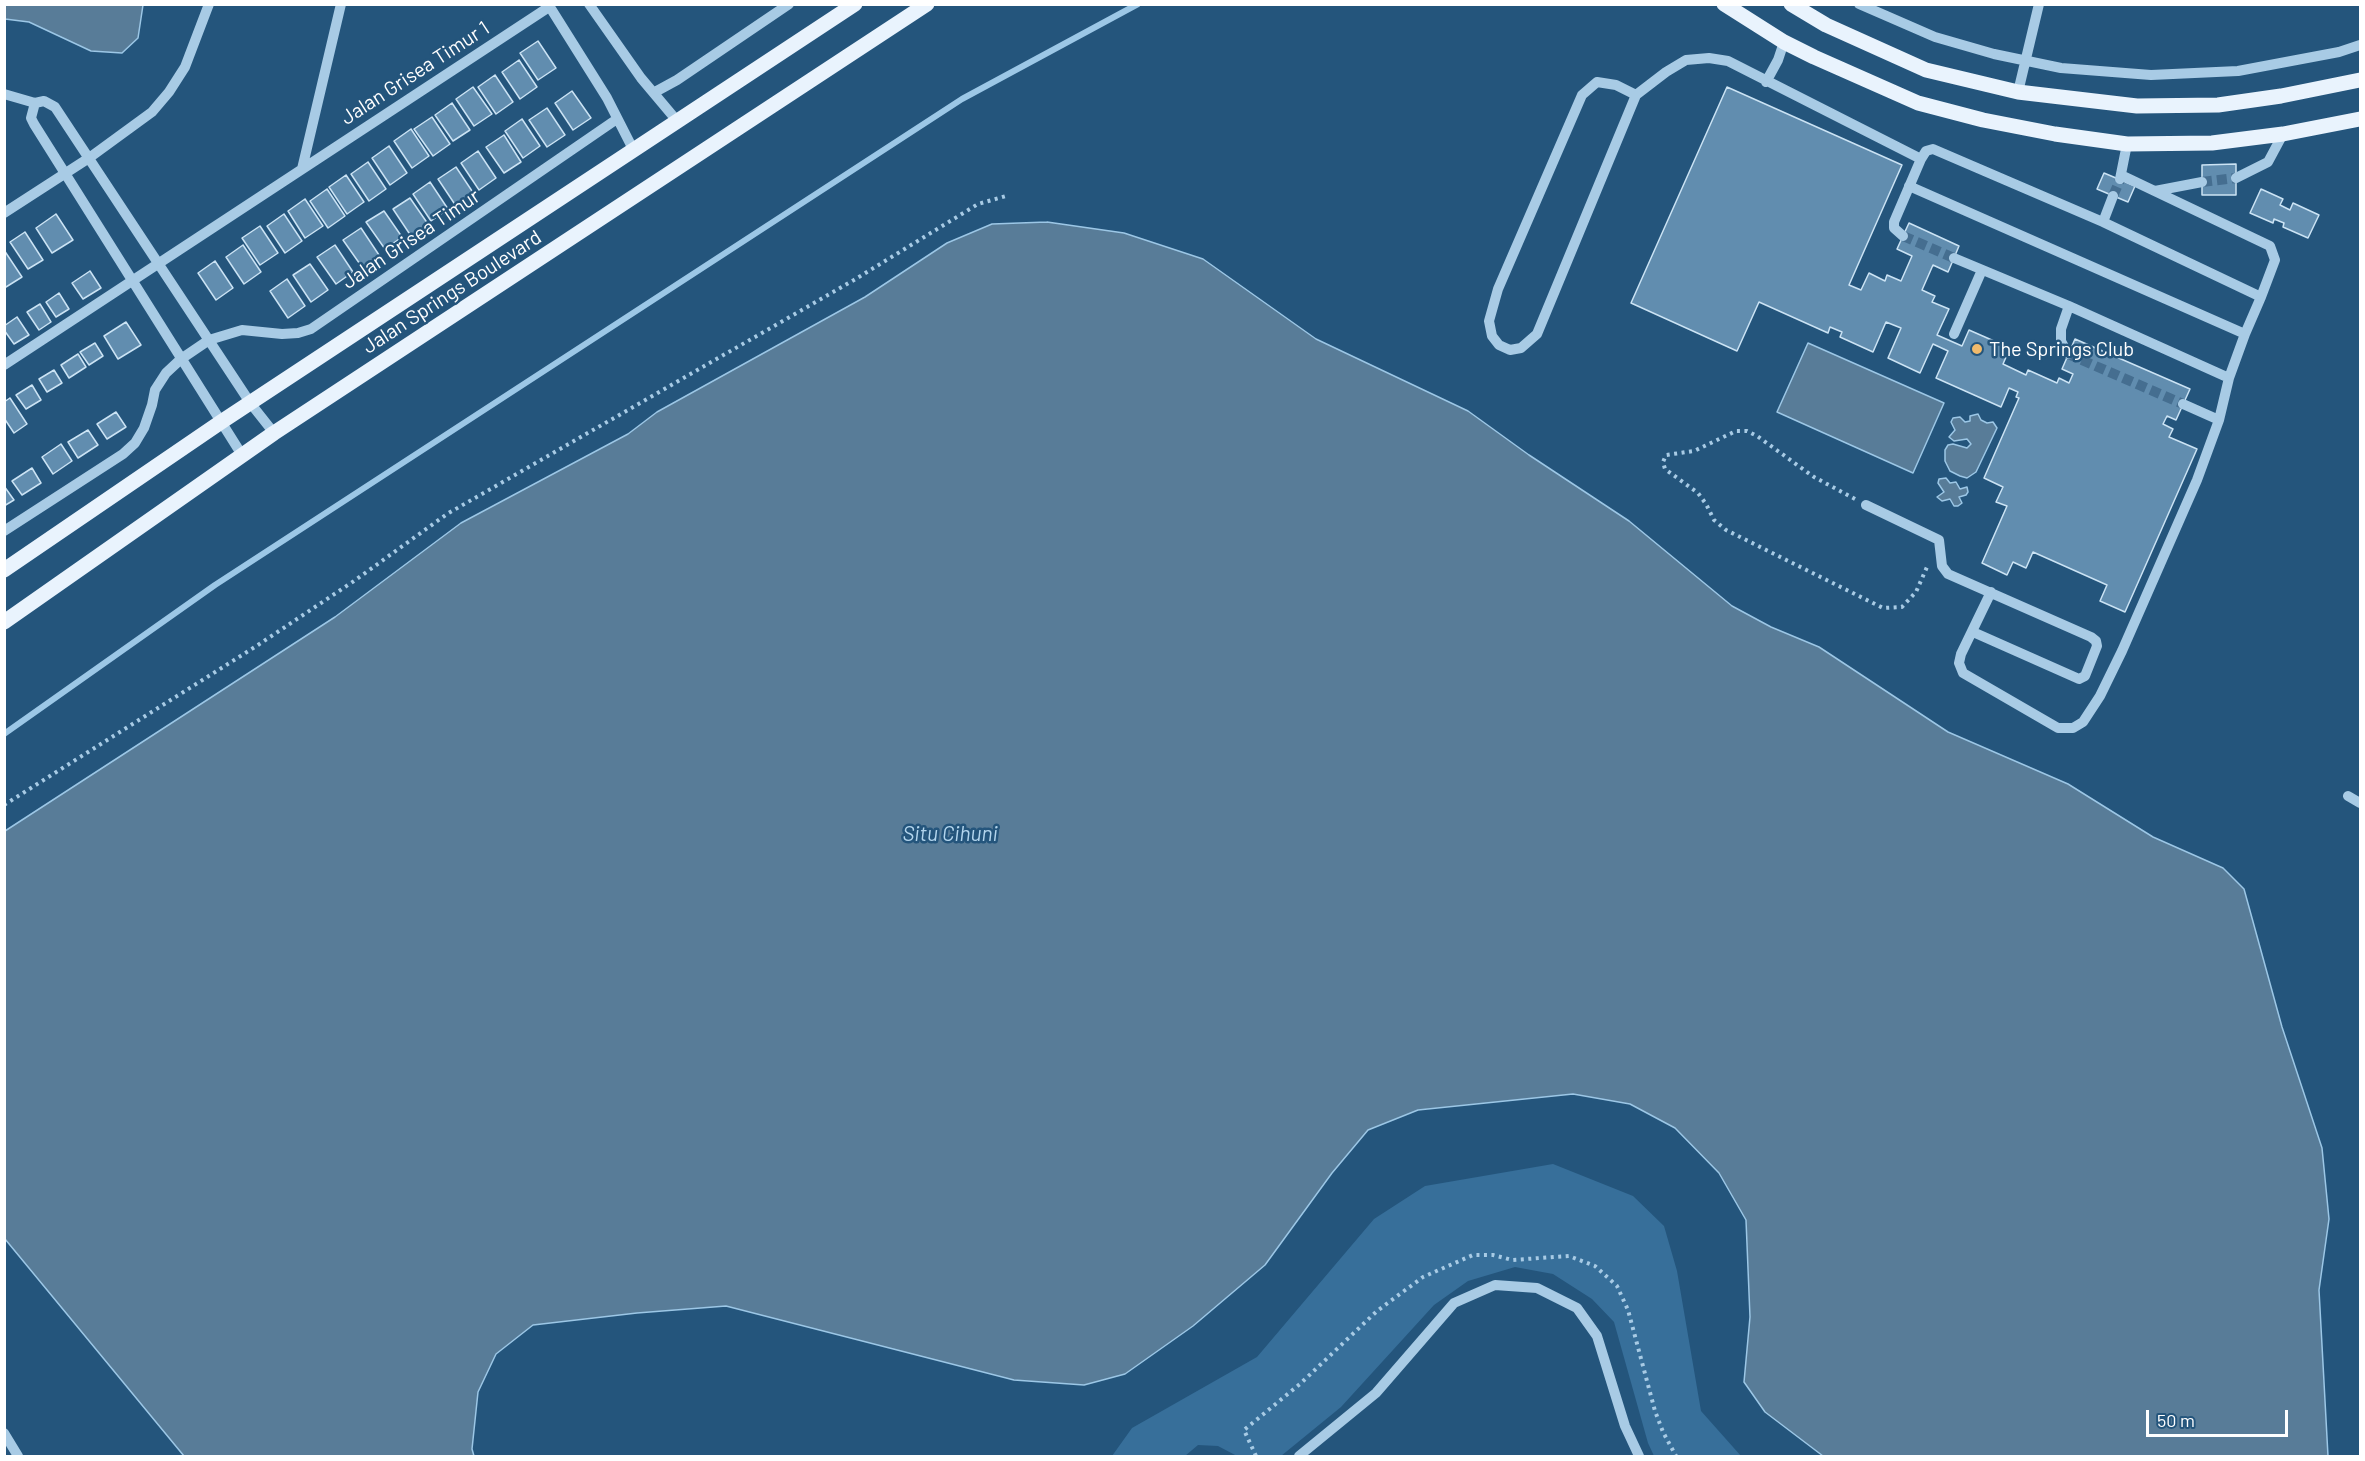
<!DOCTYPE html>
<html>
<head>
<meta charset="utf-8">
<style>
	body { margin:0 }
	#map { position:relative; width:2365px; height:1461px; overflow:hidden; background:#24557c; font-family:Barlow,sans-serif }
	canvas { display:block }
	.frame { position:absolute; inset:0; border:6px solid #fff; pointer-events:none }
	.scale { position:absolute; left:2146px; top:1410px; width:142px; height:27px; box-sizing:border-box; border:3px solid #fff; border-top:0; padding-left:8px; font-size:18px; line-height:21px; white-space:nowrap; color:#fff; -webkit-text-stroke:4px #24557c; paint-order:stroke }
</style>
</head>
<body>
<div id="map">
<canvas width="2365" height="1461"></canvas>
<div class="frame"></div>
<div class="scale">50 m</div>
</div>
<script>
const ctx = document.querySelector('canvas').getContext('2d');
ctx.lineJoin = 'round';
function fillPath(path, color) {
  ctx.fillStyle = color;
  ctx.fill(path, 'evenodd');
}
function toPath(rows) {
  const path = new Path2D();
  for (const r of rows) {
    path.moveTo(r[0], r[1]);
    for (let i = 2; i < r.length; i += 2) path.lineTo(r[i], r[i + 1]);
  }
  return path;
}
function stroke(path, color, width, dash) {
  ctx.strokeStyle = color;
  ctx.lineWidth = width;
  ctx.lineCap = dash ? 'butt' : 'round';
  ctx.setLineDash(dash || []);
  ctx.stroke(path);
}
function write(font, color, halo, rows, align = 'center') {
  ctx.font = font + ' Barlow,sans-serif';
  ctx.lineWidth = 5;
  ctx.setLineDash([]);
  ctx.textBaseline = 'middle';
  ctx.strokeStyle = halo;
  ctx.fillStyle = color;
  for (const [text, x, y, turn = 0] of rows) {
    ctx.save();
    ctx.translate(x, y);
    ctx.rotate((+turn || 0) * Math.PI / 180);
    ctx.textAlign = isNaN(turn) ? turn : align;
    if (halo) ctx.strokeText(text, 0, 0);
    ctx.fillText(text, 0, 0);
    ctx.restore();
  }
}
fillPath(toPath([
	[1553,1164,1633,1196,1664,1226,1677,1271,1701,1411,1741,1456,1654,1456,1648,1443,1614,1322,1592,1299,1553,1274,1515,1267,1468,1281,1434,1305,1341,1407,1281,1456,1237,1456,1218,1446,1198,1445,1185,1456,1112,1456,1132,1428,1257,1357,1374,1219,1425,1186]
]), '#376f9a');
const water = toPath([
	[5,4,143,4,143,5,138,38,122,53,91,51,29,22,5,19,5,4],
	[1047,222,1124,233,1203,259,1316,339,1468,411,1529,455,1629,521,1732,606,1771,627,1819,647,1948,732,2068,784,2153,837,2223,868,2244,889,2282,1027,2322,1148,2329,1219,2319,1290,2328,1456,1823,1456,1765,1412,1744,1382,1750,1317,1746,1220,1719,1173,1675,1128,1630,1104,1573,1094,1418,1110,1368,1130,1332,1173,1265,1265,1193,1326,1125,1374,1084,1385,1014,1380,726,1306,637,1313,533,1325,496,1354,478,1392,472,1449,474,1456,184,1456,5,1239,5,831,335,617,461,523,628,434,657,412,865,297,947,243,992,224,1047,222],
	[1808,343,1944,403,1913,473,1777,412,1808,343],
	[1978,414,1981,420,1987,423,1993,422,1997,428,1976,472,1967,478,1960,476,1950,471,1945,461,1945,450,1948,445,1953,444,1967,448,1971,444,1967,439,1954,441,1949,437,1955,430,1951,422,1953,418,1960,417,1965,422,1970,421,1970,416,1978,414],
	[1946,478,1950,483,1956,482,1960,489,1967,487,1968,492,1966,495,1959,497,1962,503,1958,506,1954,506,1950,499,1942,501,1937,497,1944,492,1938,483,1939,479,1946,478]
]);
fillPath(water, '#587c98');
stroke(water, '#9cc7e6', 1.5);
stroke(toPath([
	[4,734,215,585,962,99,1138,4]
]), '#9cc7e6', 6);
const building = toPath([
	[538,41,556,68,538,80,520,53,538,41],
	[519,60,537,87,520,99,502,72,519,60],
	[495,75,513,102,496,114,478,87,495,75],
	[473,87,492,114,474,126,456,99,473,87],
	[1727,87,1902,165,1849,285,1861,290,1869,273,1885,281,1887,275,1901,281,1912,256,1897,249,1909,223,1959,246,1948,272,1933,265,1922,290,1935,296,1932,302,1949,309,1937,335,1962,346,1969,330,2010,348,2003,364,2026,375,2028,370,2057,383,2059,378,2069,383,2073,374,2062,369,2075,339,2190,389,2176,420,2167,416,2163,424,2173,429,2169,437,2197,449,2125,612,2100,601,2107,585,2033,552,2026,568,2013,562,2007,575,1982,563,2007,506,1996,502,2003,487,1984,478,2019,398,2016,397,2018,392,2009,388,2001,407,1936,378,1948,351,1933,344,1920,373,1888,358,1901,328,1886,322,1873,352,1840,337,1842,332,1830,327,1828,333,1759,302,1737,351,1631,303,1727,87],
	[572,91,591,118,573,130,555,103,572,91],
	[452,103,470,130,453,141,435,115,452,103],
	[547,108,565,135,547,147,529,120,547,108],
	[432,117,450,144,433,156,414,129,432,117],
	[522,119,540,146,523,158,505,131,522,119],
	[411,129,429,156,412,168,394,141,411,129],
	[504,135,521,162,504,173,486,147,504,135],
	[389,146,407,173,390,185,372,158,389,146],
	[478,151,496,178,479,190,461,163,478,151],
	[368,162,386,189,369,201,351,174,368,162],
	[2236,164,2236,195,2202,195,2202,165,2236,164],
	[456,167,474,194,456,206,438,179,456,167],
	[2104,173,2135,186,2128,202,2097,189,2104,173],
	[346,175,364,202,347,214,329,187,346,175],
	[430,182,448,209,431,221,413,194,430,182],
	[327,189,345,216,328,228,310,201,327,189],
	[2261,189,2283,199,2280,205,2290,210,2293,203,2319,215,2308,238,2283,227,2284,223,2274,219,2273,223,2250,213,2261,189],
	[410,198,428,224,411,236,393,209,410,198],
	[305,199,323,226,305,238,288,211,305,199],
	[384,211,402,237,385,249,366,222,384,211],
	[56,214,73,240,52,253,36,228,56,214],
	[284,214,302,241,285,253,267,226,284,214],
	[260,226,278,253,260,265,242,238,260,226],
	[361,228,379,255,362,267,343,240,361,228],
	[25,232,43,260,28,269,10,242,25,232],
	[243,245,261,272,244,284,226,257,243,245],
	[335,245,353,272,336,284,317,257,335,245],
	[4,250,22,277,6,287,4,285,4,250],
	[215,261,233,288,216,300,198,273,215,261],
	[310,264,328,290,311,302,293,275,310,264],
	[90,271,101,288,83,299,72,283,90,271],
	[287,279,305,306,288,318,270,291,287,279],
	[59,293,69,309,56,317,46,302,59,293],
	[40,304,51,322,39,330,27,312,40,304],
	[17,317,29,335,14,344,4,330,4,326,17,317],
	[126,322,141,345,118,359,104,336,126,322],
	[95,343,103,356,89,365,80,352,95,343],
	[78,354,86,367,69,378,61,365,78,354],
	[54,370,62,383,47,392,39,379,54,370],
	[32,385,41,400,26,409,16,395,32,385],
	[10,398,27,424,14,433,4,418,4,402,10,398],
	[116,412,126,427,107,439,97,424,116,412],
	[88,430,98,445,78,458,68,442,88,430],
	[61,444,72,461,53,474,42,457,61,444],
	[32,468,41,483,22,495,12,481,32,468],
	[4,486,14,500,4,506,4,486]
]);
fillPath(building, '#618daf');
stroke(building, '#cbe3f4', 1.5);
stroke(toPath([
	[2202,182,2236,178],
	[2113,196,2120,180],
	[1903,236,1954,258],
	[2068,354,2183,404]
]), '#456e90', 10, [10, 5]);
stroke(toPath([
	[1855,499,1814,477,1757,436,1747,431,1736,431,1694,451,1666,455,1663,462,1665,469,1698,493,1706,504,1714,520,1726,530,1883,608,1902,607,1916,592,1927,567],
	[4,805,258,645,354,581,447,514,854,280,978,204,1006,196],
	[1256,1456,1244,1430,1300,1384,1377,1311,1423,1277,1473,1255,1493,1255,1512,1260,1569,1256,1595,1266,1617,1286,1628,1310,1655,1411,1663,1432,1676,1456]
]), '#a8cbe5', 4, [3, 4.5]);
stroke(toPath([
	[548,4,607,98,634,151],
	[589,4,641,78,678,122],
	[1859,4,1935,37,1994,54,2061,68,2151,75,2238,71,2339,52,2360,45],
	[1766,82,1778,60,1784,42],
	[655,92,677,80,789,4],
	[2018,92,2039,4],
	[4,94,35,103,44,101,55,107,251,404,274,433],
	[1636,95,1616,85,1597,82,1582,95,1498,289,1489,321,1492,336,1499,345,1510,350,1521,348,1537,334,1636,95,1666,72,1686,60,1709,58,1728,61,1921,159],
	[35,103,31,118,34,124,242,455],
	[302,169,341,4],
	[2121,175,2270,246,2275,260,2261,297],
	[2236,178,2268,162,2283,134],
	[2120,179,2127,144],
	[1909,186,2245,334],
	[2155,191,2202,182],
	[4,213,89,158,152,112,169,92,185,67,209,4],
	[2103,222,2113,196],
	[1903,236,1894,228,1894,222,1921,159,1926,151,1933,149,2103,222,2261,297,2245,334,2229,378,2219,420,2197,480,2122,651,2100,696,2083,722,2073,728,2058,728,1963,673,1959,663,1961,654,1991,592],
	[1954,258,2069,306,2229,378],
	[1954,334,1982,270],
	[2068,354,2061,341,2061,329,2069,306],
	[4,365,549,7],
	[2183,404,2219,420],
	[1866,505,1939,540,1942,566,1948,574,2091,637,2096,641,2097,646,2085,676,2079,679,1973,632],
	[4,531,123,454,135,443,144,428,152,405,155,390,166,373,181,359,209,340,242,330,282,334,298,333,311,329,617,119],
	[2348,796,2360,803],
	[4,1433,18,1456],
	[1299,1456,1376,1393,1454,1303,1495,1285,1537,1288,1577,1308,1597,1336,1625,1426,1639,1456]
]), '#a8cbe5', 10);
stroke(toPath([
	[1724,4,1784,42,1814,57,1918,103,1983,120,2055,134,2127,144,2212,143,2283,134,2360,119],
	[1791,4,1826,25,1926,70,2018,92,2137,106,2218,105,2281,96,2360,80],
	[4,570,221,422,855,4],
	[4,622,274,433,927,4]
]), '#e9f3fd', 15);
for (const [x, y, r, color] of [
	[1977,349,6,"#f0ba6c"]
]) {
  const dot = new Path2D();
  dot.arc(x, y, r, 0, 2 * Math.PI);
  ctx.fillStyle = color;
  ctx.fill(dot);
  stroke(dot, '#24557c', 2);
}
write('20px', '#fff', '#24557c', [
	["Jalan Grisea Timur 1",415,73,-33],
	["Jalan Grisea Timur",411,239,-34],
	["Jalan Springs Boulevard",452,292,-33]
]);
write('20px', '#fff', '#24557c', [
	["The Springs Club",1989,349]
], 'left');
write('italic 21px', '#b3d5ed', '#24557c', [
	["Situ Cihuni",950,834]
]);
</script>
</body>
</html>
